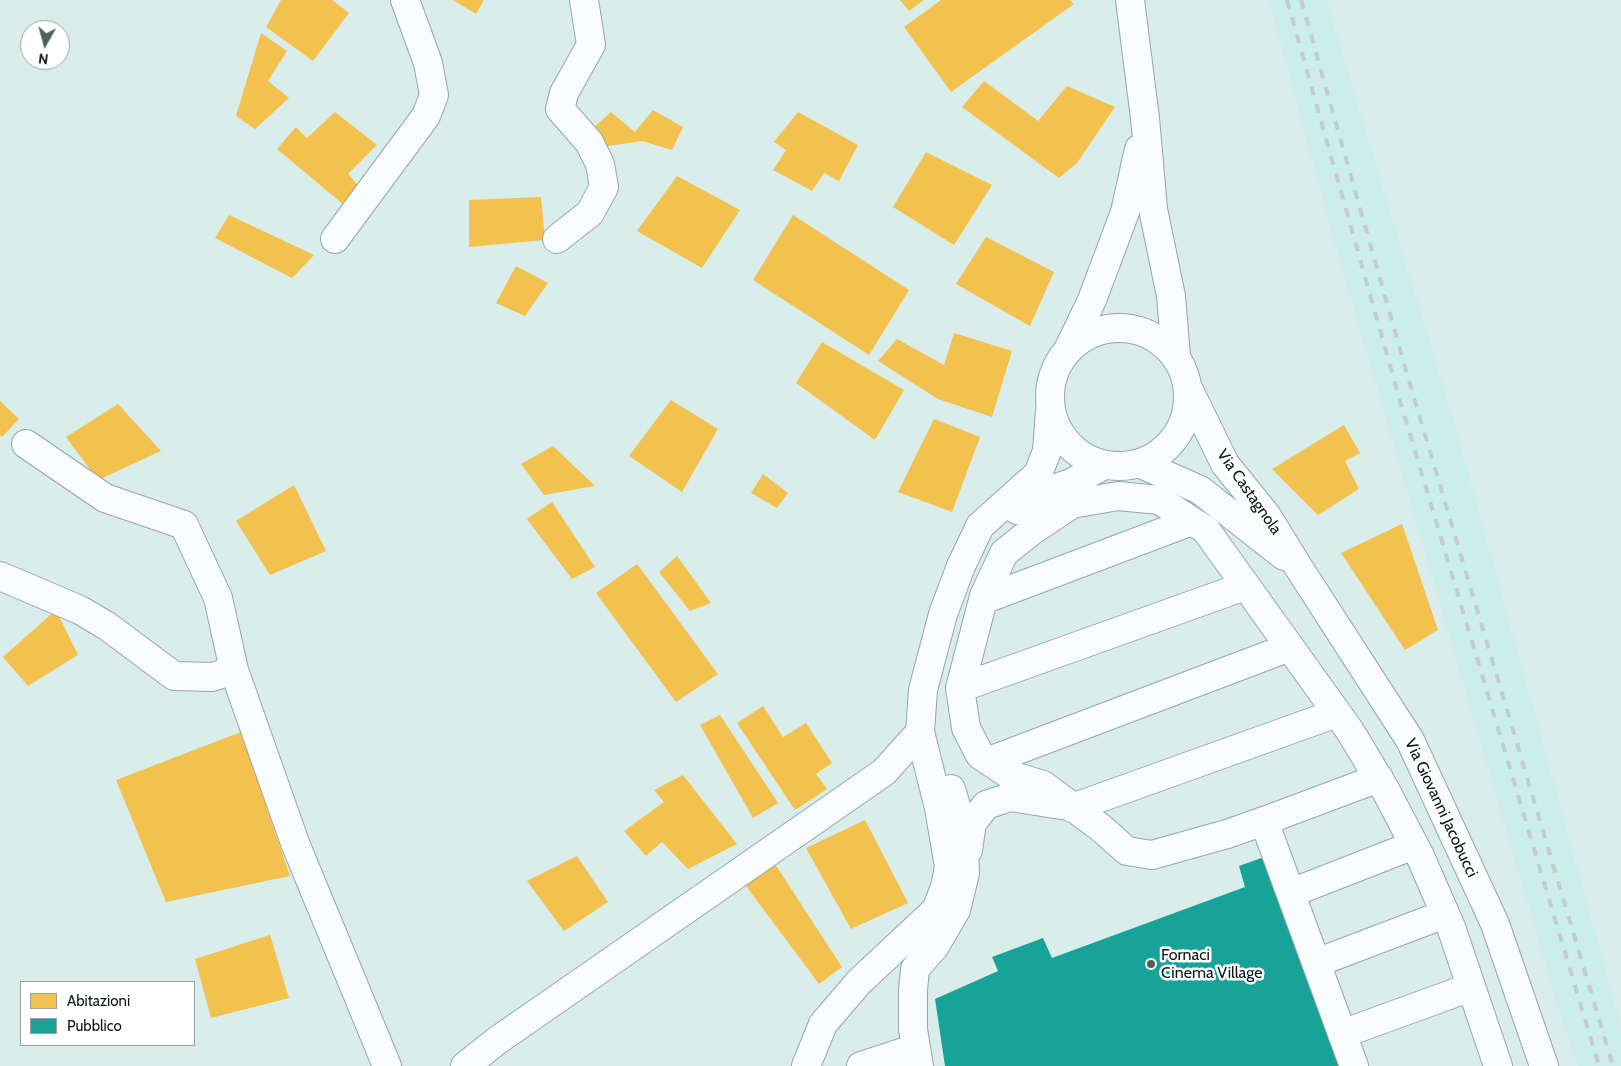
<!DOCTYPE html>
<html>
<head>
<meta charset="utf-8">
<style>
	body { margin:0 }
	#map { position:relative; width:1621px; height:1066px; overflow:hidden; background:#d9edeb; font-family:Cabin,sans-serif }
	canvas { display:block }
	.legend { position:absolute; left:20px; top:981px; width:175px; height:65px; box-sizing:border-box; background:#fff; border:1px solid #9ca1a1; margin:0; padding:6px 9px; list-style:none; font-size:15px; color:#071413 }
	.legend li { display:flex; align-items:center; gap:10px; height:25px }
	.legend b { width:25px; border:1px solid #9ca1a1 }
	.north { position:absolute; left:20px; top:20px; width:50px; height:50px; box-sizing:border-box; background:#fff; border:1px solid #9ca1a1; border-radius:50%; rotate:187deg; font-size:14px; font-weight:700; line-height:20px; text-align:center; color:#071413 }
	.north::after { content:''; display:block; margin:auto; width:18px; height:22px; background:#50605f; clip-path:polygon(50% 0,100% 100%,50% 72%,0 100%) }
</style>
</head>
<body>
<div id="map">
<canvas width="1621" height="1066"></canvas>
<ul class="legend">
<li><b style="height:14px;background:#f2c14e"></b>Abitazioni</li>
<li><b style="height:14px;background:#17a398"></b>Pubblico</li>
</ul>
<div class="north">N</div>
</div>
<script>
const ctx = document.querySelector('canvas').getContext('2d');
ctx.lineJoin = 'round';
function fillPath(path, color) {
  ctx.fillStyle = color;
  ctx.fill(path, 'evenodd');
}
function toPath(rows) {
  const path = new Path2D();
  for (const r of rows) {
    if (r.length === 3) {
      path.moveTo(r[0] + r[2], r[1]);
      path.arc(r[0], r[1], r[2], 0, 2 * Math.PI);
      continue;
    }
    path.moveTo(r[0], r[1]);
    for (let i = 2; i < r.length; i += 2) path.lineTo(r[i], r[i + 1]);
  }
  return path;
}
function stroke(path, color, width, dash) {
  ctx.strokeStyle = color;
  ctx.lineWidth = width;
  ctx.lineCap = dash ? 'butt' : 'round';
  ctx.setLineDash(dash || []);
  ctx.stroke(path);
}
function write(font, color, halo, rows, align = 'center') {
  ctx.font = font + ' Cabin,sans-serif';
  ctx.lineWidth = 5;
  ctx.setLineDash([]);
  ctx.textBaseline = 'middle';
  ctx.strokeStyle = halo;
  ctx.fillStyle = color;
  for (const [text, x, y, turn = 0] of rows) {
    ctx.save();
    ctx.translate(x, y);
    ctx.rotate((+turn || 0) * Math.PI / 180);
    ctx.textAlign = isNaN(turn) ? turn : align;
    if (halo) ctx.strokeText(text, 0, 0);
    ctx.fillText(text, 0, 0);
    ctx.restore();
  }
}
fillPath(toPath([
	[1269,0,1326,0,1457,433,1621,1027,1621,1066,1578,1066,1559,1011,1333,237]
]), '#cbeeea');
fillPath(toPath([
	[281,0,332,0,349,13,313,61,266,27],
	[453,0,484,0,476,14],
	[900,0,924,0,909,11],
	[941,0,1070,0,1074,4,951,92,904,27],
	[261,33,287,51,268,81,289,98,255,129,236,116],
	[984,81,1038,121,1067,86,1115,107,1077,163,1059,178,962,107],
	[653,110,683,127,672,150,642,141,608,146,593,128,611,112,635,132],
	[335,112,377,145,348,174,363,191,344,205,277,149,296,127,307,138],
	[798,112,858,145,839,181,824,173,812,191,773,170,786,150,774,142],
	[926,152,992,185,954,245,893,207],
	[677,176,740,210,702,268,637,231],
	[541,197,545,240,469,247,469,200],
	[229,215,314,255,292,278,215,238],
	[793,215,909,290,869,355,753,280],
	[986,237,1054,272,1030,326,956,284],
	[516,266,548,283,525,316,496,303],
	[954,333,1012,351,992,417,938,399,878,361,897,339,944,365],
	[822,342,904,390,875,440,796,383],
	[671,400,718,429,682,492,629,456],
	[0,401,19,419,2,437,0,435],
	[118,404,161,451,98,480,66,437],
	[934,419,980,437,952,512,898,492],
	[1344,425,1360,453,1345,461,1359,489,1318,515,1272,469],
	[553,446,595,486,544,495,521,464],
	[763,474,788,493,777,508,751,493],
	[294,485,326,551,270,575,236,521],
	[552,502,595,567,572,579,527,519],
	[1402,524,1438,630,1405,650,1341,553],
	[677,556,711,603,690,611,659,572],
	[637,564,718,674,676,702,596,593],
	[56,610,78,655,28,686,3,657],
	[763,706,783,737,806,723,832,763,816,774,827,789,795,810,737,723],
	[720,715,778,803,753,818,700,725],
	[241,732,290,876,166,902,116,780],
	[683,775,737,844,688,869,662,842,646,856,624,831,664,802,654,790],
	[865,820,908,903,851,929,806,848],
	[577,856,608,902,564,931,527,881],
	[775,864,842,967,819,984,743,882],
	[270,935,289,998,211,1018,195,959]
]), '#f2c14e');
fillPath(toPath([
	[1267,856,1344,1066,945,1066,935,999,998,971,992,957,1043,938,1052,958,1245,887,1239,866]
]), '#17a398');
const minor = toPath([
	[335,239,426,116,434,95,428,63,405,0],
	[557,239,590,213,604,187,600,164,589,142,560,109,564,93,591,45,584,0],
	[26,444,105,498,184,525,218,598,234,670,295,843,387,1066],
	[1017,510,1043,492,1071,483,1104,465],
	[0,576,80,610,107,626,174,676,212,677,234,670],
	[983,600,1192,521],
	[960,688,1245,586],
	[989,761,1290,647],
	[1072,808,1337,713],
	[1264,821,1379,778],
	[968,850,972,823,986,805,1010,797,1061,805],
	[1291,893,1414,845],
	[1316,963,1445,914],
	[1342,1034,1471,987],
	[465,1066,498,1040,884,772,920,732,923,690,943,614,961,566,980,526,1038,474,1047,451,1050,411],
	[806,1066,823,1024,859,982,936,910,945,887,949,867,939,808,920,732],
	[861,1066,916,1048],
	[919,1066,913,1029,913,990,915,969,935,946,956,910,965,873,963,829,951,789],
	[1354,1066,1264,821,1227,834,1152,855,1127,851,1101,828,1043,785,1010,775,980,755,966,728,960,688,984,596,1004,553,1033,530,1072,504,1118,496,1159,500,1206,530,1350,731,1386,791,1420,856,1451,927,1498,1066]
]);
const major = toPath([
	[1130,0,1145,118,1153,209,1171,296,1176,356],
	[1119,397,69],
	[1069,348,1092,300,1125,212,1139,149],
	[1188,388,1225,464,1267,516,1299,568,1410,740,1495,924,1544,1066],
	[1141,464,1200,490,1284,556]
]);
stroke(minor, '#97a6a5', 30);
stroke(major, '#97a6a5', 30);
stroke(minor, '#f9fcfc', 28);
stroke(major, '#f9fcfc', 28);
stroke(toPath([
	[1287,0,1400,401,1599,1066],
	[1301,0,1409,381,1613,1066]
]), '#c5cccb', 4, [9, 9]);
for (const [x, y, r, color] of [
	[1151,964,5,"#50605f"]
]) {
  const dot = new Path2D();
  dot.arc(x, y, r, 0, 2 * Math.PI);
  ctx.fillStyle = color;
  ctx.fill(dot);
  stroke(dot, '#fff', 2);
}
write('16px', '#071413', '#fff', [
	["Via Castagnola",1249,492,55],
	["Via Giovanni Jacobucci",1441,808,65]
]);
write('16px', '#071413', '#fff', [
	["Fornaci",1161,955],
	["Cinema Village",1161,973]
], 'left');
</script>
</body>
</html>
